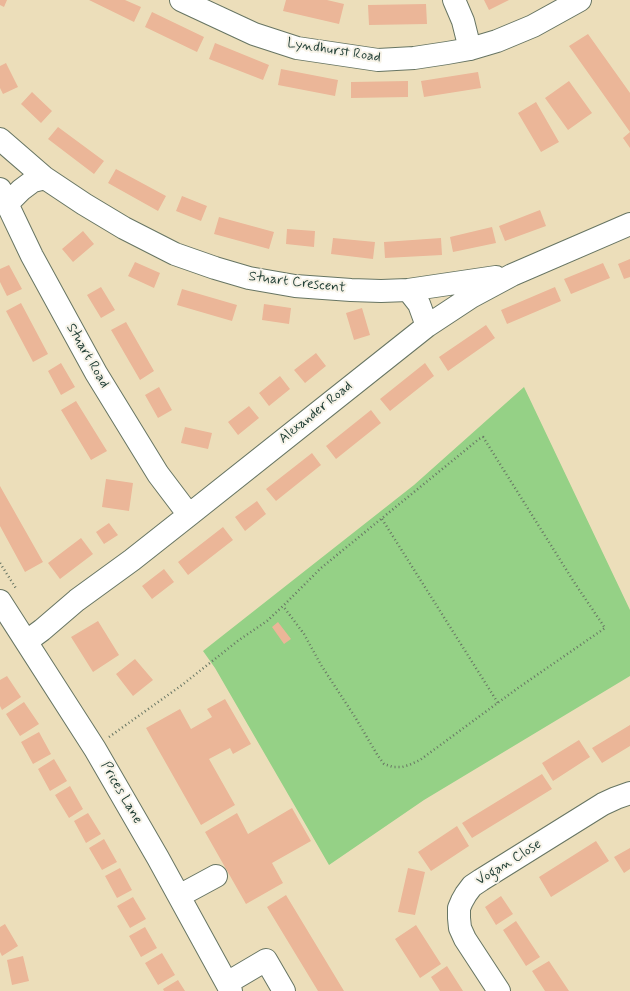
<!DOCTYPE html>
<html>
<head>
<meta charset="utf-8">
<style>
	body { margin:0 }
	canvas { display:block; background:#ecdeba }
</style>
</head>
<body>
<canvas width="630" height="991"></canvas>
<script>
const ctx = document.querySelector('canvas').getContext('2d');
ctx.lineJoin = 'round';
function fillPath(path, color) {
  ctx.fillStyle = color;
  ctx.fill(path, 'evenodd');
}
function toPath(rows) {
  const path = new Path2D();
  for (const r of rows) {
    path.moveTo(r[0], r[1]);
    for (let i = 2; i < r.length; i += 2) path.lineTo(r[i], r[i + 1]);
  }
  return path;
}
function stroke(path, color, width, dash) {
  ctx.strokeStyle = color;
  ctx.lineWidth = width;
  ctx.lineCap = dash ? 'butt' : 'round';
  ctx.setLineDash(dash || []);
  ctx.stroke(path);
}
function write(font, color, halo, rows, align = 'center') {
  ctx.font = font + ' Mynerve,sans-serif';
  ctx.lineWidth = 4;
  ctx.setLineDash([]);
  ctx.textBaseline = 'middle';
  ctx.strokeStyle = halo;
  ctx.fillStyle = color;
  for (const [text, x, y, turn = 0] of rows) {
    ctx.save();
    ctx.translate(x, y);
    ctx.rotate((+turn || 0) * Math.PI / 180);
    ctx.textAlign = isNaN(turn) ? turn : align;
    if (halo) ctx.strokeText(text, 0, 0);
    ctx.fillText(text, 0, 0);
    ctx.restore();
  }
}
fillPath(toPath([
	[524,387,630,610,630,676,424,800,329,865,215,668,203,651,414,485]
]), '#95d186');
fillPath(toPath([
	[0,0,7,0,4,7,0,5],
	[89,0,125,0,141,7,134,22],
	[286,0,327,0,344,4,339,24,283,11],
	[484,0,509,0,489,10],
	[426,4,427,24,369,25,368,5],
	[152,12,204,37,197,52,145,27],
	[588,34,630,93,630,132,569,46],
	[215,43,269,65,263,80,209,59],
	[6,63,18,87,3,94,0,88,0,66],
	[281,69,338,80,335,96,278,85],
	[478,72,481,88,424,97,421,81],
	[408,81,408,97,351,98,351,82],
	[569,81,592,113,568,130,545,98],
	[32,92,52,111,41,123,21,104],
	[536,102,559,142,541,152,518,113],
	[58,127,104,161,94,174,48,139],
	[630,132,630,148,623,138],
	[116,169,166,196,158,211,108,183],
	[182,196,207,206,201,221,176,211],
	[540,210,546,226,505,241,499,226],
	[219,217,274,232,269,249,214,234],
	[492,227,496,243,453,252,450,237],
	[287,229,315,231,314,247,286,244],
	[83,231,94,244,73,262,62,249],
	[333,238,375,242,373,259,331,254],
	[441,238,442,255,385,258,384,242],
	[630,259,630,277,624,279,618,264],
	[135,262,160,273,154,288,128,276],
	[603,263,610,278,571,294,564,279],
	[9,265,22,289,7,296,0,282,0,269],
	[101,287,115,310,101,318,87,295],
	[555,287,561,301,507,324,501,310],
	[182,289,237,305,232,321,177,305],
	[21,303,48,354,33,362,6,311],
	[264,304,291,308,289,324,262,320],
	[362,308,370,335,354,340,346,313],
	[126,322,154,371,140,380,111,330],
	[486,325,495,338,448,371,439,357],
	[316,353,326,366,305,383,294,370],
	[61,363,75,387,61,395,48,371],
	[425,363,434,376,390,411,380,399],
	[280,376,290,389,269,406,259,393],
	[159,387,172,410,158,418,145,395],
	[76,401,107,451,91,460,61,410],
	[249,406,259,418,238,435,228,422],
	[371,410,381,423,336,459,326,446],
	[185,427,212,433,208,449,181,443],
	[312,453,321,465,276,501,266,489],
	[106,479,133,483,129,511,102,507],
	[0,486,43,562,25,572,0,526],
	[257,501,266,514,245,531,235,517],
	[109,523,118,535,104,544,96,532],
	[223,527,233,540,188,575,178,562],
	[81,538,93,554,60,579,48,563],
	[164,569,174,582,152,599,142,586],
	[98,621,119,655,93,672,71,637],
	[278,622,291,639,284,644,272,627],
	[135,659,153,680,133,696,116,674],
	[7,676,21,697,2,710,0,706,0,680],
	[225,699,251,744,233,754,230,748,209,759,235,805,201,825,146,728,180,709,191,729,212,717,207,709],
	[24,702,39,724,20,736,6,714],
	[630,725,630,746,602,763,592,748],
	[39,732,51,754,33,764,21,742],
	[579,740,590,757,553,781,542,763],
	[54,759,67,781,50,791,38,769],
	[542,774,552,789,472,838,462,823],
	[70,786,83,809,69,818,55,795],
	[292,808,311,841,272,863,283,883,246,904,205,832,237,813,248,834],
	[88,813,101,834,86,843,74,821],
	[457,826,469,846,431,871,418,852],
	[104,839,117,862,102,870,89,848],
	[596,841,609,861,551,897,539,877],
	[630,848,630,869,624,873,614,857],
	[120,868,132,890,117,898,105,876],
	[408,868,425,872,415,915,398,912],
	[286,895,344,991,318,991,267,907],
	[501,896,513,914,496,925,485,907],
	[133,897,146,919,130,928,117,906],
	[516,921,540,957,526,966,503,930],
	[5,924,18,946,2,956,0,952,0,927],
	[416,925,441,964,420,978,395,939],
	[145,927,157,948,141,957,129,936],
	[162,953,175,975,158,985,145,963],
	[23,956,29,981,12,985,7,960],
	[549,961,569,991,545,991,532,971],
	[447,966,463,991,440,991,431,977],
	[178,980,185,991,164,991,163,989]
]), '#ebb698');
const minor = toPath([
	[181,0,254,34,297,48,378,60,414,58,447,53,470,49,497,41,533,26,580,0],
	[454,0,463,21,470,49],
	[0,139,45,178,84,204,124,228,175,254,215,268,249,278,295,286,351,290,381,291,408,290,496,277],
	[0,189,32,256,96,373,158,474,189,515],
	[7,204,21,190,33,181,45,178],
	[408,290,419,304,427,326],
	[0,601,95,749,158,858,231,991],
	[27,641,42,630,77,600,132,560,189,515,427,326,471,297,512,275,630,224],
	[179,896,216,876],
	[227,983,266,960,284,991],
	[499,991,465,939,460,928,459,918,459,908,462,901,466,894,472,886,481,880,603,804,616,798,630,793]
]);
stroke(minor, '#677563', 24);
stroke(toPath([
	[382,519,498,703],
	[0,563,17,590],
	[109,737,182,685,239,640,267,621,283,606,321,568,479,439,483,437,574,582,605,628,518,688,420,760,409,765,402,767,393,767,384,764,378,756,355,717,321,665,304,634,283,606]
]), '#677563', 2.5, [1, 3]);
stroke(minor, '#fff', 22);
write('14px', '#1f3d34', '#f7f3e8', [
	["Lyndhurst Road",334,51,9],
	["Stuart Crescent",297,283,7],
	["Stuart Road",87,356,60],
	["Alexander Road",316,413,-39],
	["Prices Lane",121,793,60],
	["Vogan Close",509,863,-32]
]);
</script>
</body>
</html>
